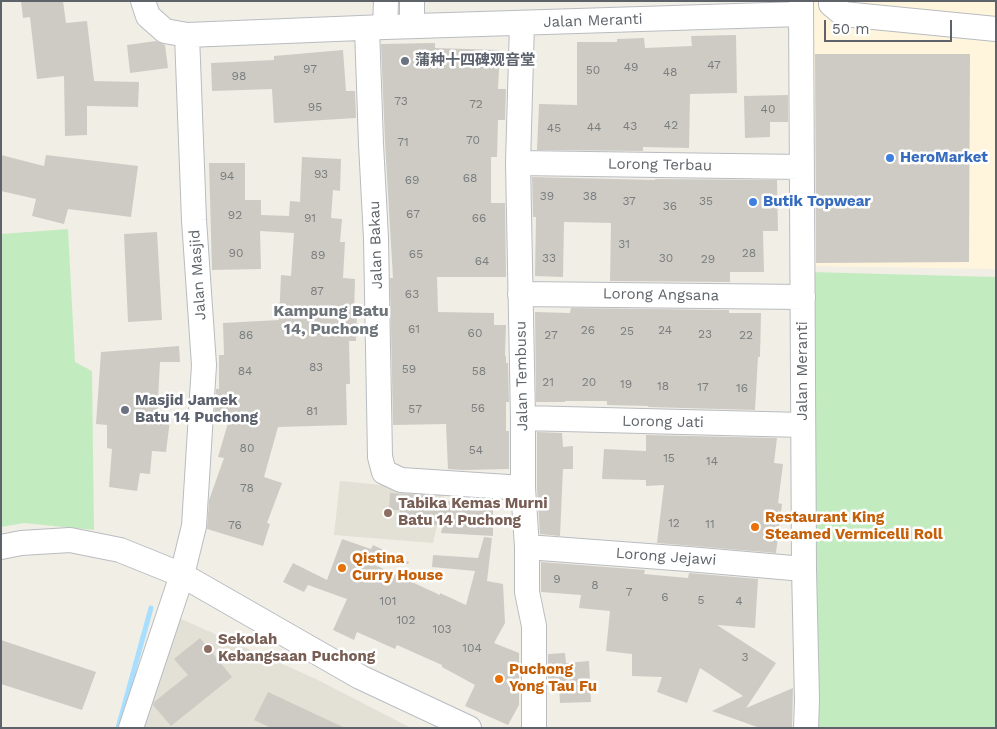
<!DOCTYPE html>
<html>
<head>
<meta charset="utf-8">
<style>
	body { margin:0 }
	#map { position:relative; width:997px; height:729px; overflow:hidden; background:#f1eee6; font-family:"Work Sans",sans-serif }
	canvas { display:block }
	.frame { position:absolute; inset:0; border:2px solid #5d6368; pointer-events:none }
	.scale { position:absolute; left:824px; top:20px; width:128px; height:22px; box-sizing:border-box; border:2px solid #5d6368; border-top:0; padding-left:6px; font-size:15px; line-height:18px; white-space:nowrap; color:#5d6368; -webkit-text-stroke:4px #fff; paint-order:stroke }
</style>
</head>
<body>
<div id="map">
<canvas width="997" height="729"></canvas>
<div class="frame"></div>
<div class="scale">50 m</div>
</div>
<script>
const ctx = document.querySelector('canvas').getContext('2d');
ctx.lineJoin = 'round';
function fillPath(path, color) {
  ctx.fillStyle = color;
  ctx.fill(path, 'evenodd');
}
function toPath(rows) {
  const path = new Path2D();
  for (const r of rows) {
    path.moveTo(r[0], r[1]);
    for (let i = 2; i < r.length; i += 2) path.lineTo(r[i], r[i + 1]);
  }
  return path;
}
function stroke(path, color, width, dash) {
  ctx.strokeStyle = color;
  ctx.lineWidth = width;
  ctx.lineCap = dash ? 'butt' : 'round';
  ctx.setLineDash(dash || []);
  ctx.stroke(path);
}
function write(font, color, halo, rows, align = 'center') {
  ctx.font = font + ' "Work Sans","Noto Sans SC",sans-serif';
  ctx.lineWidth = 5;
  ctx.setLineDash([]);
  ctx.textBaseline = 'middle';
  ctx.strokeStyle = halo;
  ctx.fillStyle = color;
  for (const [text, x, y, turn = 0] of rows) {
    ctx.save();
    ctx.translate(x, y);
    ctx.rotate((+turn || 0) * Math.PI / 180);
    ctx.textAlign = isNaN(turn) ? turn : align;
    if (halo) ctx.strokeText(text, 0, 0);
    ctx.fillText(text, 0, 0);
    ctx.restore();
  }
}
fillPath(toPath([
	[814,1,996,1,996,269,810,266]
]), '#fff5dd');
fillPath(toPath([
	[340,481,445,491,433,543,334,535],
	[179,618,316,679,411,728,142,728]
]), '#e3e0d6');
fillPath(toPath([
	[68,229,75,362,92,371,94,530,24,523,1,527,1,234],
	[809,272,996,277,996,728,812,728]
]), '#c3ebc0');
stroke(toPath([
	[118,728,151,608]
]), '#a8dfff', 5);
fillPath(toPath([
	[21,1,63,1,66,23,87,21,94,81,139,82,138,107,87,106,87,135,65,136,64,76,37,79,30,17,23,18],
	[736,35,737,93,690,94,689,148,643,147,643,151,537,150,539,104,577,105,577,42,617,42,617,39,644,38,645,48,692,46,691,36],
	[156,41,165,45,168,68,130,73,127,45],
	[435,43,435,48,500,50,498,89,506,89,505,120,498,120,497,157,491,157,491,203,505,203,506,277,437,277,438,312,494,313,494,325,506,325,505,356,506,356,506,363,508,363,509,402,506,402,506,431,509,431,509,469,462,470,448,469,446,424,393,425,390,278,393,278,385,143,381,44],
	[343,50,346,91,355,91,356,118,274,123,272,89,212,91,211,63,274,60,274,56],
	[815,54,970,54,969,262,816,263],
	[788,95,788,122,770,122,770,137,745,138,744,96],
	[1,155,44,166,46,155,138,166,131,217,68,209,64,224,32,216,36,199,1,191],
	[302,157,341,159,340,191,333,190,331,218,342,219,340,242,345,242,343,278,355,279,354,313,357,314,356,341,349,341,350,384,346,384,347,425,278,427,264,477,282,483,267,523,270,524,263,546,207,529,209,500,224,458,218,457,228,423,214,422,216,389,219,389,219,355,224,355,223,323,279,320,281,275,291,276,294,233,260,231,261,269,212,270,209,163,245,163,245,200,261,200,261,215,289,216,290,201,300,202],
	[532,177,655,180,655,179,777,180,778,231,763,231,764,272,730,272,730,282,610,281,611,223,564,222,563,277,535,276,536,217,533,217],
	[157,232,162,320,128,322,124,234],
	[571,308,729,310,729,313,761,313,760,357,758,357,755,410,648,407,648,406,607,405,607,401,565,401,565,402,536,402,535,312,570,313],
	[179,346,180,362,160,362,157,419,170,420,166,452,152,451,150,474,140,473,137,491,109,487,112,449,107,448,107,425,96,424,101,352],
	[537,432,562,433,563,447,573,446,573,469,563,469,560,536,540,534,537,488],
	[646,435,777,438,774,463,783,464,778,503,782,504,776,553,657,543,664,485,646,486,646,480,602,479,604,449,646,451],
	[390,493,434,496,434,501,493,502,493,536,441,533,443,525,399,524,400,510,389,510],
	[484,537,492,538,487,581,503,584,505,623,494,643,519,653,519,705,508,725,465,706,475,685,442,667,442,665,397,645,395,649,357,632,354,640,333,630,347,599,308,585,304,592,283,582,293,563,327,580,342,539,371,549,373,545,409,562,408,564,364,560,440,595,440,593,466,605,475,571,432,567,433,555,478,558],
	[541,562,645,570,644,574,688,578,689,573,758,579,755,628,717,625,776,663,746,708,793,688,792,728,760,728,712,711,743,696,700,668,687,703,657,692,662,677,632,676,632,654,606,651,610,611,579,608,581,595,541,592],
	[200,638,232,677,171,726,153,705,154,702,188,675,174,659],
	[1,640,96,672,82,710,1,684],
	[565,653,566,663,589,661,591,702,560,703,559,685,548,685,548,654],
	[268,692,345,728,271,728,254,720]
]), '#cecbc4');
const minor = toPath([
	[143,1,148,16,165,31,187,35,385,27,801,14],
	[801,1,804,569,807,700,806,728],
	[831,1,831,4,843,14,996,29],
	[522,23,518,163,523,418,523,488,527,547,527,592,534,626,534,728],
	[412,26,412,1],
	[385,27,386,1],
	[367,28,371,144,376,238,380,457,384,472,401,480,523,488],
	[518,163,802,167],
	[520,294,803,297],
	[523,418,803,425],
	[1,547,21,543,70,540,120,550,182,575,360,677,469,728],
	[527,547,688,559,804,569],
	[131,728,182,575,194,526,204,365,194,220,187,35]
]);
stroke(minor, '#b8bcc1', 26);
stroke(minor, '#fff', 24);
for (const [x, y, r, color] of [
	[405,61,5,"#6b7280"],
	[890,158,5,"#3f7fe0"],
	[753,202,5,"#3f7fe0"],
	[125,410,5,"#6b7280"],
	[388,513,5,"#8d6e63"],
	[755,527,5,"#e8710a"],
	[342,568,5,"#e8710a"],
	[208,649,5,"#8d6e63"],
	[499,679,5,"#e8710a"]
]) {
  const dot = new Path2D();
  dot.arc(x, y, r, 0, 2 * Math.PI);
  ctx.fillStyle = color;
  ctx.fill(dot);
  stroke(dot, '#fff', 2);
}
write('12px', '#797d7f', null, [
	["47",714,65],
	["49",631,67],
	["97",310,69],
	["50",593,70],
	["48",670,72],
	["98",239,76],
	["73",401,101],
	["72",476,104],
	["95",315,107],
	["40",768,109],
	["42",671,125],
	["43",630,126],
	["44",594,127],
	["45",554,128],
	["70",473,140],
	["71",403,142],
	["93",321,174],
	["94",227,176],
	["68",470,178],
	["69",412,180],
	["39",547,196],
	["38",590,196],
	["37",629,201],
	["35",706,201],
	["36",670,206],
	["67",413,214],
	["92",235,215],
	["91",310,218],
	["66",479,218],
	["31",624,244],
	["90",236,253],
	["28",749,253],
	["65",416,254],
	["89",318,255],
	["33",549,258],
	["30",666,258],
	["29",708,259],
	["64",482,261],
	["87",317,291],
	["63",412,294],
	["61",414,329],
	["26",588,330],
	["24",665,330],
	["25",627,331],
	["60",475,333],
	["23",705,334],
	["86",246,335],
	["27",551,335],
	["22",746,335],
	["83",316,367],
	["59",409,369],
	["84",245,371],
	["58",479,371],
	["21",548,382],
	["20",589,382],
	["19",626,384],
	["18",663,386],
	["17",703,387],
	["16",742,388],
	["56",478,408],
	["57",415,409],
	["81",312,411],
	["80",247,448],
	["54",476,450],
	["15",669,458],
	["14",712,461],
	["78",247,488],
	["12",674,523],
	["11",710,524],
	["76",235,525],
	["9",557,579],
	["8",595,585],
	["7",629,592],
	["6",665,597],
	["5",701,600],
	["101",388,601],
	["4",739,601],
	["102",406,620],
	["103",442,629],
	["104",472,648],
	["3",745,657]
]);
write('15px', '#5d6368', '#fff', [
	["Jalan Meranti",593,21,-2],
	["Lorong Terbau",660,165,1],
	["Jalan Bakau",376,245,-92],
	["Jalan Masjid",198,275,-94],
	["Lorong Angsana",661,295,1],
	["Jalan Meranti",803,371,-90],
	["Jalan Tembusu",522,376,-91],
	["Lorong Jati",663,422,1],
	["Lorong Jejawi",666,557,4]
]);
write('bold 15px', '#5b616d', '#fff', [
	["蒲种十四碑观音堂",415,61],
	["Masjid Jamek",135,401],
	["Batu 14 Puchong",135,418]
], 'left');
write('bold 15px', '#366cbe', '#fff', [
	["HeroMarket",900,158],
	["Butik Topwear",763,202]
], 'left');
write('bold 15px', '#785e54', '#fff', [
	["Tabika Kemas Murni",398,504],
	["Batu 14 Puchong",398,521],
	["Sekolah",218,640],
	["Kebangsaan Puchong",218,657]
], 'left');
write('bold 15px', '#c56008', '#fff', [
	["Restaurant King",765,518],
	["Steamed Vermicelli Roll",765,535],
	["Qistina",352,559],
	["Curry House",352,576],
	["Puchong",509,670],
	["Yong Tau Fu",509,687]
], 'left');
write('bold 16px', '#6e757a', '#fff', [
	["Kampung Batu",331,311],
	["14, Puchong",331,329]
]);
</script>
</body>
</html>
